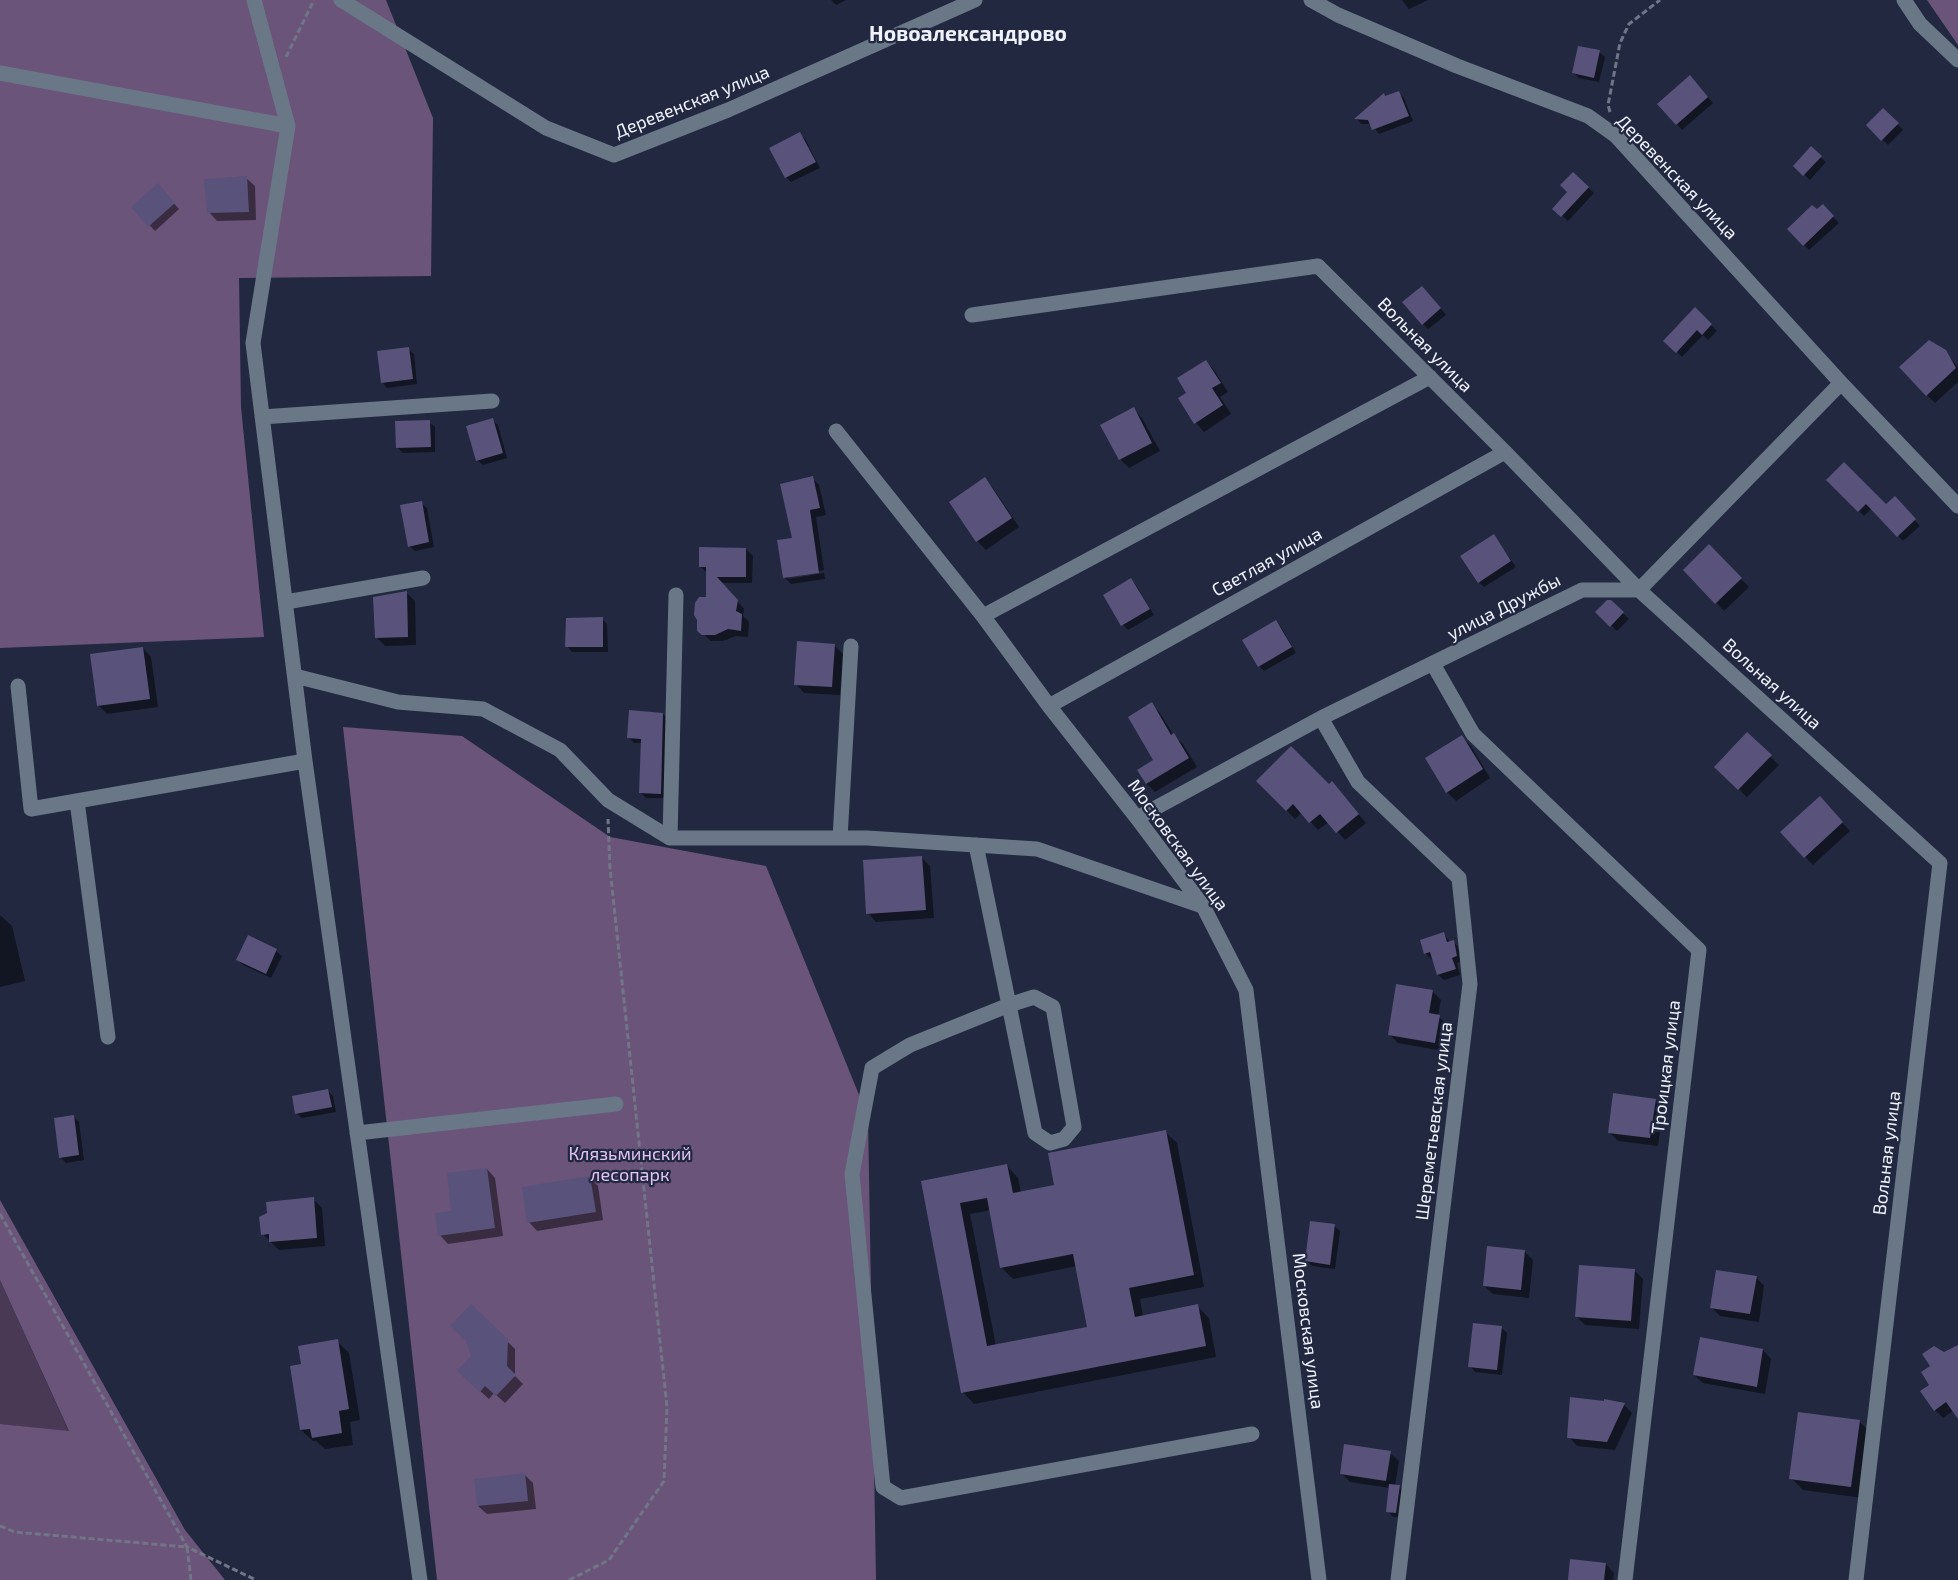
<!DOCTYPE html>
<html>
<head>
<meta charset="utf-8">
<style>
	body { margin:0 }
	canvas { display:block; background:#212840 }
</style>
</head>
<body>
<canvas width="1958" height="1580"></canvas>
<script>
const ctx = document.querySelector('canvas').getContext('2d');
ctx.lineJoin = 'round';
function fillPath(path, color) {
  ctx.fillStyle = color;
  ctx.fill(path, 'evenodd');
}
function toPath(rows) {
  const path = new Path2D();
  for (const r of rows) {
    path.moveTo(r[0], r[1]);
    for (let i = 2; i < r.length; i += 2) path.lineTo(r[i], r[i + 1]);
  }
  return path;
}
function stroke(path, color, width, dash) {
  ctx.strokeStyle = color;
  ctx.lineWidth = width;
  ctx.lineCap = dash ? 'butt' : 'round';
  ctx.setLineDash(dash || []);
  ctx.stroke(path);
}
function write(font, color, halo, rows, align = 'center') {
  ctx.font = font + ' "Exo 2",sans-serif';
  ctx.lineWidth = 4.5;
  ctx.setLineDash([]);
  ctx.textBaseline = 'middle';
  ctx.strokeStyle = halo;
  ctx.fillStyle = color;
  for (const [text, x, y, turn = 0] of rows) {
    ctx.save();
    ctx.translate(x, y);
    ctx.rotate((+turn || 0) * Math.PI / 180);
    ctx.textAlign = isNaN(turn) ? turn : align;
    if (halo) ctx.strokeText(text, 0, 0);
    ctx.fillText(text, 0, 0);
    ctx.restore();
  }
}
fillPath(toPath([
	[0,1280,69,1432,0,1424]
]), '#4a3955');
fillPath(toPath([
	[0,0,386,0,433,118,431,276,239,278,241,407,264,637,0,648],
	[1927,0,1958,0,1958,45],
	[343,727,462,736,610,837,766,866,868,1117,876,1580,437,1580],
	[0,1200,185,1530,225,1580,0,1580,0,1424,69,1431,0,1280]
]), '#6b547a');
fillPath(toPath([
	[831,0,846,0,836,5],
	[1402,0,1428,0,1409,9],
	[1599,52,1605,57,1599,82,1579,78,1574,73],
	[1695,82,1713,103,1682,130,1677,124],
	[1399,93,1404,98,1413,121,1379,134,1371,124,1361,124,1357,119,1384,95,1387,97],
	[1883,110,1903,130,1888,145,1868,125],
	[800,134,805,139,820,168,791,182,786,177],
	[1811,149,1826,162,1810,180,1795,166],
	[1573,174,1594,193,1568,221,1554,208,1569,192],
	[246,178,255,186,256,220,217,221,209,212],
	[163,191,179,209,155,231,133,207],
	[1823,206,1839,223,1809,250,1789,229],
	[1428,293,1446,315,1428,329,1423,324],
	[1695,310,1717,331,1708,340,1703,335,1682,357,1665,340],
	[408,349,414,354,417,384,387,388,382,382],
	[1945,352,1958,367,1958,382,1935,403,1927,395],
	[1206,361,1214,370,1228,392,1220,397,1231,414,1204,432,1196,423,1180,399,1188,393],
	[1134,409,1142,418,1160,451,1129,468,1120,459,1102,426],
	[492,420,498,425,507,458,483,465,477,460],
	[429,422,435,427,435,452,403,453,397,447],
	[812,478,819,485,826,515,816,517,824,570,788,576,788,579,824,573,825,579,791,584,784,577,793,539],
	[984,479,993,488,1019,527,986,550,977,541,951,502],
	[1828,480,1886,506,1895,498,1920,526,1903,541,1872,508,1864,516],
	[421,503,427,508,434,547,415,551,409,546],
	[1494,536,1516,567,1484,587,1479,582],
	[1709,547,1749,587,1724,611,1685,570],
	[746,549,753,556,752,583,722,583,744,609,743,616,749,622,748,637,736,636,723,641,711,641,699,630,708,598,708,574,700,566],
	[1131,580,1136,585,1154,615,1128,630,1123,625],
	[406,592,415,601,416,645,385,646,376,637],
	[1610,601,1629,619,1617,631,1597,612],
	[602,619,607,624,608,652,572,652,567,646],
	[1276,622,1281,627,1296,653,1264,671,1259,666],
	[834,645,843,654,840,695,804,693,796,684],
	[143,648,151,657,158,707,107,714,99,706,92,655],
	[1152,704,1160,713,1174,736,1183,744,1197,767,1155,792,1147,784,1139,770,1155,760],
	[663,714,668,719,666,798,646,798,640,792,642,743,634,743,629,738],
	[1747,734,1779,765,1747,797,1716,767],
	[1462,737,1471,746,1490,778,1456,801,1447,792,1427,759],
	[1258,781,1329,786,1340,792,1366,823,1345,840,1329,822,1318,830,1302,812,1295,819],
	[1828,807,1850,831,1813,865,1805,857],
	[922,858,930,866,934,918,876,922,868,913],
	[0,915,12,926,25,981,0,987],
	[1444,934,1450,942,1453,941,1458,947,1462,961,1457,963,1460,975,1444,980,1438,975,1433,958,1431,959,1425,953],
	[248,937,276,951,282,956,271,978,243,965,238,960],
	[1432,991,1441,1000,1438,1016,1448,1025,1443,1051,1398,1043,1389,1034],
	[328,1091,333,1096,336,1112,302,1118,296,1113],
	[1655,1100,1663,1109,1658,1146,1618,1141,1609,1132],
	[74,1117,79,1122,84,1160,66,1163,60,1157],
	[1165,1132,1177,1143,1204,1287,1140,1299,1143,1316,1197,1306,1209,1318,1216,1357,974,1404,963,1392,923,1182,1007,1166,1018,1178,1021,1193,1056,1186],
	[991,1210,1001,1267,1013,1279,1077,1266,1089,1328,996,1346,970,1214],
	[487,1169,495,1178,503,1236,448,1244,440,1235,453,1212],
	[590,1178,598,1186,603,1220,537,1231,529,1222],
	[313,1199,322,1208,325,1246,279,1250,263,1234,268,1213],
	[1334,1226,1340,1231,1335,1269,1312,1266,1307,1261],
	[1525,1252,1533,1260,1529,1298,1493,1294,1484,1286],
	[1634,1270,1643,1279,1639,1329,1585,1325,1577,1317],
	[1756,1277,1764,1286,1759,1322,1720,1316,1712,1308],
	[471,1306,515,1349,515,1376,523,1384,505,1403,494,1393,489,1399,468,1380,473,1357],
	[1502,1328,1507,1333,1502,1375,1475,1372,1470,1366],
	[337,1341,349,1353,360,1420,350,1422,353,1445,325,1449,316,1441,313,1441,301,1430,303,1365],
	[1763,1350,1771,1359,1765,1394,1703,1383,1694,1375],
	[1958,1350,1958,1414,1954,1410,1943,1418,1935,1410,1932,1385,1944,1354],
	[1624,1405,1632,1413,1615,1450,1577,1446,1569,1437],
	[1859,1421,1871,1433,1863,1498,1803,1490,1791,1478],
	[1390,1453,1399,1461,1395,1486,1399,1486,1404,1492,1401,1517,1393,1517,1388,1511,1390,1488,1350,1482,1341,1473],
	[524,1474,533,1483,536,1509,487,1514,478,1506],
	[1606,1564,1614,1573,1613,1580,1569,1580]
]), '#0007');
fillPath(toPath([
	[1578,46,1600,50,1594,78,1572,73],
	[1690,75,1708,97,1676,125,1657,104],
	[1399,91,1409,116,1372,130,1368,120,1354,119,1384,93,1385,96],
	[1883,108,1899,123,1881,141,1866,125],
	[800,132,816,162,785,178,769,148],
	[1811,146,1822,156,1803,176,1793,166],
	[1573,172,1589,187,1561,217,1552,209,1567,192,1560,185],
	[247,176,249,212,207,213,204,179],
	[158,183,175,203,148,227,131,207],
	[1823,204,1834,216,1803,246,1787,229,1812,205,1817,209],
	[1422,286,1441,308,1422,325,1402,302],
	[1695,307,1712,324,1702,335,1697,330,1676,353,1663,341],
	[1929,340,1946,350,1956,368,1926,396,1899,367],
	[409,347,413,379,381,383,377,351],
	[1206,360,1221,383,1212,388,1223,405,1194,424,1178,398,1186,393,1177,378],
	[1134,407,1152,443,1119,460,1100,425],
	[493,418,503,453,476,461,466,426],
	[430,420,431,447,396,448,395,421],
	[1844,462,1886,504,1895,496,1916,519,1897,537,1866,504,1858,512,1826,480],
	[813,476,820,508,810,510,819,573,783,578,777,540,792,538,780,484],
	[985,477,1012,518,976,542,949,502],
	[422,501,429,542,408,547,400,505],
	[1494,534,1511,561,1478,583,1460,556],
	[1709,544,1742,578,1715,604,1683,570],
	[699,547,746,548,746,577,717,577,738,600,736,611,742,614,741,631,728,629,715,635,702,635,697,631,697,620,694,615,695,603,699,597,706,597,706,567,699,567],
	[1131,578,1150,609,1121,626,1103,595],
	[407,591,408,637,375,638,373,597],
	[1607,600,1611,600,1624,612,1610,627,1595,612],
	[603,617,603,647,565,647,566,618],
	[1276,620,1292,647,1258,667,1242,640],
	[797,641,835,644,832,687,794,685],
	[143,647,150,699,97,706,90,654],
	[1152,702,1171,735,1174,733,1189,758,1146,784,1137,770,1153,760,1128,717],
	[629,710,663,713,661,794,639,793,641,739,627,738],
	[1747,732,1772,755,1738,790,1714,767],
	[1462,735,1483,769,1446,793,1425,758],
	[1291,746,1329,784,1332,781,1359,814,1336,833,1320,814,1309,823,1293,804,1286,811,1256,781],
	[1820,796,1843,822,1804,858,1780,832],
	[922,856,926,910,866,914,863,860],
	[1444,932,1447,942,1454,940,1457,956,1452,958,1456,969,1437,975,1430,952,1424,954,1420,940],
	[248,935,277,949,266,974,236,960],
	[1396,984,1433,990,1429,1013,1440,1015,1435,1043,1388,1035],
	[328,1089,332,1107,295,1114,292,1096],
	[1613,1093,1656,1099,1650,1138,1608,1133],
	[74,1115,79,1155,59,1158,54,1118],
	[1166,1130,1194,1275,1129,1288,1135,1317,1198,1304,1206,1346,961,1393,921,1181,1007,1164,1013,1193,1054,1185,1048,1153],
	[987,1198,1000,1268,1073,1254,1087,1327,987,1346,960,1203],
	[487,1168,495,1228,438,1236,435,1213,451,1211,447,1173],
	[590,1176,596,1212,527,1223,522,1187],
	[314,1197,317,1238,269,1242,269,1234,261,1235,259,1217,267,1213,266,1202],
	[1310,1221,1335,1224,1330,1265,1305,1261],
	[1487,1246,1525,1250,1521,1290,1483,1286],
	[1579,1265,1635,1269,1631,1321,1575,1317],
	[1716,1270,1757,1276,1750,1314,1710,1308],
	[471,1304,508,1339,507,1366,516,1375,496,1396,485,1386,480,1392,457,1371,471,1356,466,1341,450,1326],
	[1473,1323,1502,1326,1497,1370,1468,1367],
	[1700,1337,1763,1349,1757,1387,1693,1375],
	[338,1339,349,1409,339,1411,342,1433,312,1438,310,1429,300,1430,290,1366,301,1364,298,1346],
	[1958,1345,1958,1419,1946,1402,1934,1411,1920,1391,1929,1385,1921,1372,1930,1366,1922,1354,1934,1346,1944,1352],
	[1570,1397,1604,1401,1604,1399,1625,1403,1607,1442,1567,1438],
	[1798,1412,1860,1420,1851,1487,1789,1479],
	[1344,1444,1391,1451,1386,1481,1340,1474],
	[525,1473,528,1501,477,1506,474,1479],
	[1389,1484,1400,1485,1396,1513,1386,1512],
	[1570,1559,1606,1563,1604,1580,1568,1580]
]), '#59527b');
stroke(toPath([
	[286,57,314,0],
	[1610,112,1608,105,1620,43,1629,24,1660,0],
	[0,1214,187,1547,256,1580],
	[0,1526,15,1532,187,1547,191,1580],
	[569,1580,609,1560,664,1481,667,1407,610,868,608,819]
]), '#707588', 3, [6, 3]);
stroke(toPath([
	[254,0,288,126,253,343,305,761,420,1580],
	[341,0,546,128,614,155,728,110,975,0],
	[1311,0,1338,15,1457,66,1588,116,1616,136,1841,383,1958,506],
	[1904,0,1920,24,1958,60],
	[0,73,288,126],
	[972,315,1318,266,1505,452,1639,590,1940,863,1856,1580],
	[262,417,492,401],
	[836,431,983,616,1049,706,1137,818,1203,906,1246,990,1319,1580],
	[286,602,423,578],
	[983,616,1430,377],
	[1433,664,1473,734,1699,950,1625,1580],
	[295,676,398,702,483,709,560,750,608,800,670,838,867,838,1037,849,1202,906],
	[18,686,31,809,305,761],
	[1049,706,1505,452],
	[1321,718,1358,782,1459,878,1470,984,1398,1580],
	[77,801,108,1037],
	[1137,818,1321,718,1582,590,1639,590,1841,383],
	[670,838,676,595],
	[840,838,851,646],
	[976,845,1009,1005,1035,1133,1050,1143,1064,1139,1074,1127,1053,1007,1034,997,1009,1005,910,1045,872,1068,852,1174,883,1487,901,1498,1252,1434],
	[357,1133,616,1104]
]), '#697787', 15);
write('18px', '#f0f3fd', '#212840', [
	["Деревенская улица",692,102,-22],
	["Деревенская улица",1677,177,46],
	["Вольная улица",1425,345,45],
	["Светлая улица",1267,562,-29],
	["улица Дружбы",1504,607,-27],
	["Вольная улица",1772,684,42],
	["Московская улица",1178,845,54],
	["Троицкая улица",1666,1067,-83],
	["Шереметьевская улица",1434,1121,-83],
	["Вольная улица",1887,1153,-83],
	["Московская улица",1308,1331,83]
]);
write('18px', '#e3c4f7', '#212840', [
	["Клязьминский",630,1154],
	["лесопарк",630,1175]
]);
write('bold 21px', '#f0f3fd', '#212840', [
	["Новоалександрово",968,34]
]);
</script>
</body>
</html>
